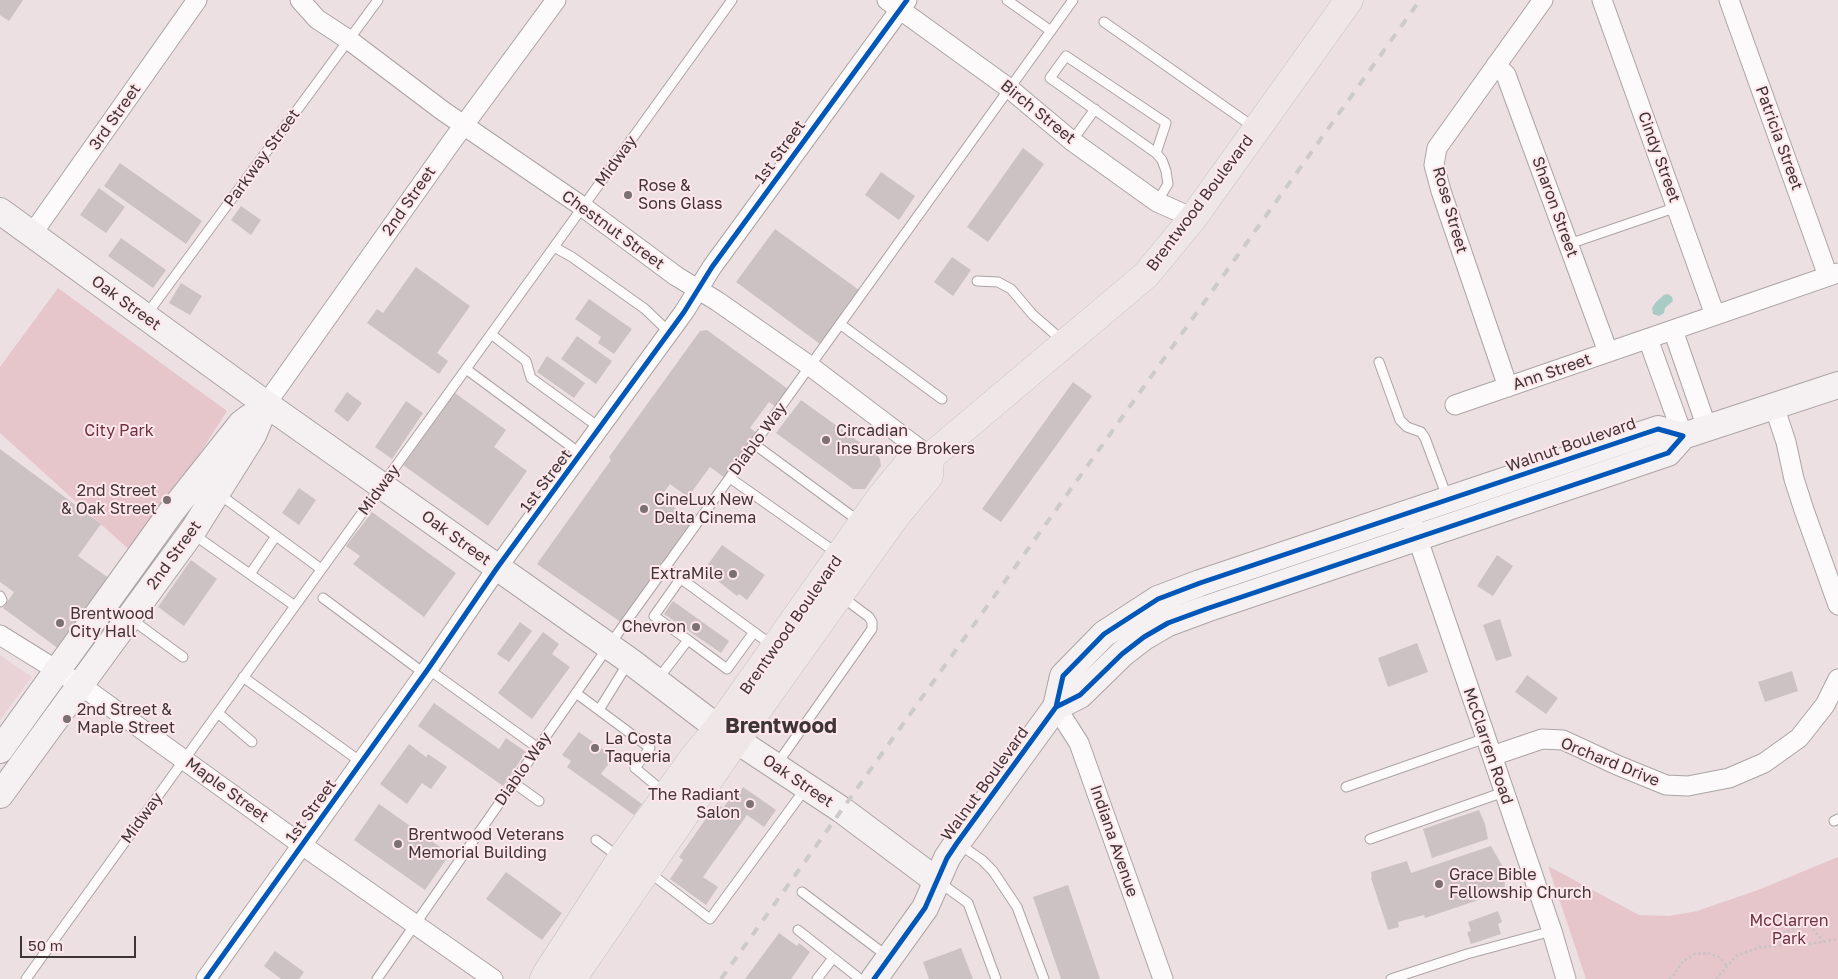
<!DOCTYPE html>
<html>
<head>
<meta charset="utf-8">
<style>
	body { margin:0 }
	#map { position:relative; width:1838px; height:979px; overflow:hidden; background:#ece0e2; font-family:"Golos Text",sans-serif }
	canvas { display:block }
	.scale { position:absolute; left:20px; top:936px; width:116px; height:22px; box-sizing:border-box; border:2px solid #3e3536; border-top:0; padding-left:6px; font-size:15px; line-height:18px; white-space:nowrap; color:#3e3536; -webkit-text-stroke:4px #ffe7eb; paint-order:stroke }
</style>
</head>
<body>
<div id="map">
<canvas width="1838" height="979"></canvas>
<div class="scale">50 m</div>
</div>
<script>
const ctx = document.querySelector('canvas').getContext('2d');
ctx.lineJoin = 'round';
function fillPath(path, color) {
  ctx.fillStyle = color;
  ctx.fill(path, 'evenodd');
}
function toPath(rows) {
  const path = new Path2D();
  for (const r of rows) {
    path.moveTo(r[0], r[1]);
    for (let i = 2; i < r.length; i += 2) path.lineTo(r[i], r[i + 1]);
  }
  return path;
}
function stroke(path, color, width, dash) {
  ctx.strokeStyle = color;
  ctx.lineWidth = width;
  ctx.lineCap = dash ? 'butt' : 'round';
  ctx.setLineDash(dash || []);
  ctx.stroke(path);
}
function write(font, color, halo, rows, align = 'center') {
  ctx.font = font + ' "Golos Text",sans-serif';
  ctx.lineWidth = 4;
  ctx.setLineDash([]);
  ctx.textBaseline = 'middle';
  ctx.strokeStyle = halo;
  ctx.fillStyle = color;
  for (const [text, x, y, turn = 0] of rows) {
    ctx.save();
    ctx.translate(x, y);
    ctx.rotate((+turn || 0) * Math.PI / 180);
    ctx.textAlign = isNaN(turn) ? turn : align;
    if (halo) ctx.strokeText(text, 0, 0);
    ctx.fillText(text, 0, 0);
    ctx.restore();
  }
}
fillPath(toPath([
	[0,655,32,677,0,720]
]), '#ead3d6');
fillPath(toPath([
	[58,288,227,411,135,555,0,433,0,367],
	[1838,857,1838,979,1586,979,1548,866,1639,915,1669,916,1697,911,1758,890]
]), '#e6c6cb');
fillPath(toPath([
	[1668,294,1672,297,1673,301,1665,308,1664,313,1659,316,1653,314,1652,308,1656,302,1664,295]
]), '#a8cbc5');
fillPath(toPath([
	[0,0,23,0,9,21,0,15],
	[1023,148,1044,164,988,242,967,227],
	[120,163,202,221,186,244,104,186],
	[881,172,915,196,899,220,865,195],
	[99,188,125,207,106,233,80,215],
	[241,206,261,220,251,235,231,220],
	[775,229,859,290,820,344,736,282],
	[121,238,166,270,153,288,108,256],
	[952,257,971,270,953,296,934,282],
	[416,267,470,306,437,353,448,361,439,374,367,323,377,309,383,313],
	[181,283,202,296,190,315,169,303],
	[589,299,632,329,614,354,598,343,601,337,575,319],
	[707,330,788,389,776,407,769,402,750,428,757,433,725,478,710,467,688,497,670,484,661,496,693,524,673,548,622,623,537,564,611,460,609,457,700,331],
	[577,336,612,361,596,384,561,359],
	[547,356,585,383,574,398,537,372],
	[1073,382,1092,396,1001,522,982,509],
	[347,392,362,403,348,422,334,411],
	[455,393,506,430,494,447,527,471,488,526,403,465],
	[801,400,877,455,880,459,881,466,865,489,853,489,776,433],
	[406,401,423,413,392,459,375,447],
	[0,449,101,524,78,556,110,579,59,649,3,608,14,592,0,582],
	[299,488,316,500,299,525,282,513],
	[372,512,456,573,424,617,353,564,360,556,346,546],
	[722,545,765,575,747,600,739,594,737,596,704,570],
	[1497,555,1513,566,1493,596,1477,586],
	[191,560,217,579,184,626,158,607],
	[673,601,729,641,721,653,664,614],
	[1500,619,1512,656,1496,661,1483,625],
	[520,622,532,631,509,662,497,654],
	[543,632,559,644,552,654,570,667,532,719,498,693],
	[1417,643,1428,672,1388,687,1378,658],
	[1792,671,1798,691,1765,702,1758,682],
	[1527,675,1558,698,1546,714,1515,692],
	[434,703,499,749,506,738,526,752,503,786,418,726],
	[579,732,614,757,601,774,642,804,634,815,567,767,571,761,562,755],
	[409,744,426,757,428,754,447,767,431,789,422,783,407,804,380,784],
	[743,787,776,810,764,827,747,815,703,877,718,887,706,905,670,879,683,860,679,857,717,803,723,808,731,797,735,800],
	[379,804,450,854,425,890,354,840],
	[1479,810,1485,824,1488,839,1432,858,1423,829],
	[1491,846,1504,869,1505,891,1425,918,1424,915,1398,922,1399,927,1388,930,1371,878,1372,877,1371,872,1407,861,1411,873],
	[506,872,562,913,542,940,486,899],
	[1068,885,1100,979,1061,979,1033,897],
	[1498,911,1502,922,1498,924,1501,934,1471,944,1467,932,1471,931,1468,922],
	[779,933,797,946,799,943,810,952,791,979,745,979],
	[961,948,973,979,929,979,923,962],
	[275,951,304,972,299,979,281,979,264,966]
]), '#ccc2c3');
const lane = toPath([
	[1007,0,1051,31],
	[1104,22,1255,128],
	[1072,141,1095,109],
	[1156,153,1166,123,1066,56,1050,78,1156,153,1162,160,1166,171,1168,184,1157,202],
	[1569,244,1677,207],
	[554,247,572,257,645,309,669,332],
	[977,281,998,282,1011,289,1033,315,1063,341],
	[147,314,378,0],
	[840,324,942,399],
	[491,334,526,361,531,378,600,428],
	[1379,362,1400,420,1407,427,1421,432,1425,438,1447,497],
	[466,369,581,454],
	[754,444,860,522],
	[730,478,838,554],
	[219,494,321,569],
	[193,534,295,606],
	[665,567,773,646],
	[250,574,276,536],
	[0,596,2,600,0,602],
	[323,598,425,674],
	[131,619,183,657],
	[688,640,727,669,754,632],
	[428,669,538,748],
	[243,677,361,762],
	[658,679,688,640,654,616,681,578],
	[576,693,650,748,635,768,665,793],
	[599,710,628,663],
	[218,713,252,742],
	[777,764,872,629,872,622,869,617,849,602,843,595],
	[514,783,539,801],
	[1346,787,1486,738],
	[1834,821,1838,819],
	[1370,839,1504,792],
	[596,840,620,858],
	[959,844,982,860,993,871,1017,907,1044,979],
	[650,873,710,919,805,789],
	[939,882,968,903,996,979],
	[802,892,887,956],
	[798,930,860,979],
	[26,979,732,0],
	[377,979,608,647,1073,0],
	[817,979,833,958],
	[1391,979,1467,954,1552,931]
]);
const street = toPath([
	[300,0,317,19,349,40,443,111,583,207,676,276,717,301,810,366,930,457],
	[887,0,1010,89,1072,141,1157,202,1193,218],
	[1602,0,1715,315],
	[1729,0,1828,276],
	[1496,65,1506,75,1608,352],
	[32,234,197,0],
	[1673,330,1707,428],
	[1648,339,1683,436],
	[1508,387,1441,191,1434,165,1437,148,1543,0],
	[266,404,450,144,556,0],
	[1455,405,1838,273],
	[1774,406,1786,442,1794,479,1804,510,1838,605],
	[1413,525,1552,931,1566,979],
	[0,635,79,684,302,845,493,979],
	[1056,707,1079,743,1163,979],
	[1492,756,1542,739,1563,740,1617,765,1666,785,1688,786,1729,778,1764,763,1799,738,1825,705,1838,679],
	[206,979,428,669,497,568,684,312,712,267,907,0]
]);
const secondary = toPath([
	[0,211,266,404,630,661,718,728,842,810,937,881],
	[1056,707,1080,695,1122,654,1144,637,1168,623,1206,609,1668,453,1683,436,1838,385],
	[0,750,172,511,241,424,250,417],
	[0,795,194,529,253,435,266,404],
	[874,979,925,908,947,858,957,843,1056,707,1063,676,1104,634,1158,599,1200,583,1658,429,1683,436]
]);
const primary = toPath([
	[544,979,547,973,621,859,694,757,718,728,880,498,908,464,930,457,1146,275,1193,218,1349,0],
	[572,979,736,740,895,517,929,476,930,457]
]);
stroke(lane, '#aca4a5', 11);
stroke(street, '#aca4a5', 21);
stroke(secondary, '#aca4a5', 28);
stroke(primary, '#c6c0c1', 29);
stroke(toPath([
	[1781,944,1784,933,1808,923,1823,941],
	[1669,979,1673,976,1683,961,1695,954,1708,953,1719,957,1727,966],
	[1716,979,1736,956,1760,947,1810,944,1838,939]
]), '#c8c3c4', 2.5, [2.5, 2.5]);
stroke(lane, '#fcfafb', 9);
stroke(street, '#fcfafb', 19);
stroke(secondary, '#f5f0f1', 26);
stroke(primary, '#efe6e8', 28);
stroke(toPath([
	[721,979,1420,0]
]), '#cdcaca', 4, [9, 9]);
stroke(toPath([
	[206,979,428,669,497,568,684,312,712,267,907,0],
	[874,979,925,908,947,858,957,843,1056,707,1063,676,1104,634,1158,599,1200,583,1658,429,1683,436,1668,453,1206,609,1168,623,1144,637,1122,654,1080,695,1056,707]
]), '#0057b8', 5);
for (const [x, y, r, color] of [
	[628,195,5,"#7b7172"],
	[826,440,5,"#7b7172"],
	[167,500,5,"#7b7172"],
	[644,509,5,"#7b7172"],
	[733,574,5,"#7b7172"],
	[60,623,5,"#7b7172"],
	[696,627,5,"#7b7172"],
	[67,719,5,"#7b7172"],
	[595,748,5,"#7b7172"],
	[750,804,5,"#7b7172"],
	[398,844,5,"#7b7172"],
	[1439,884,5,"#7b7172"]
]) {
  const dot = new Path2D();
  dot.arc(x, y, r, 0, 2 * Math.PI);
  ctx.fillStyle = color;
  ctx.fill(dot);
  stroke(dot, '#ffe7eb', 2);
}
write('16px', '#3e3536', '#ffe7eb', [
	["Birch Street",1038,112,39],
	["3rd Street",115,117,-55],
	["Patricia Street",1779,138,70],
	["1st Street",780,152,-54],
	["Cindy Street",1659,157,70],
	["Parkway Street",262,158,-54],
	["Midway",616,161,-54],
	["2nd Street",409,201,-55],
	["Brentwood Boulevard",1200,203,-53],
	["Sharon Street",1555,207,70],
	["Rose Street",1450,210,74],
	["Chestnut Street",613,230,36],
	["Oak Street",126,303,36],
	["Ann Street",1552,372,-19],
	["Diablo Way",758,439,-54],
	["Walnut Boulevard",1571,445,-19],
	["1st Street",546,481,-53],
	["Midway",379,490,-54],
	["Oak Street",456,538,36],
	["2nd Street",174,555,-54],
	["Brentwood Boulevard",791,625,-55],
	["McClarren Road",1488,746,71],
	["Orchard Drive",1610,762,22],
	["Diablo Way",523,769,-55],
	["Oak Street",798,781,34],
	["Walnut Boulevard",985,784,-54],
	["Maple Street",227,790,36],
	["1st Street",311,811,-54],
	["Midway",142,818,-54],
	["Indiana Avenue",1114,841,71]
]);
write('16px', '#3e3536', '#ffe7eb', [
	["Rose &",638,186],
	["Sons Glass",638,204],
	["Circadian",836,431],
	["Insurance Brokers",836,449],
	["2nd Street",157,491,"right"],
	["& Oak Street",157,509,"right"],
	["CineLux New",654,500],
	["Delta Cinema",654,518],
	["ExtraMile",723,574,"right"],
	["Brentwood",70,614],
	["City Hall",70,632],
	["Chevron",686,627,"right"],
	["2nd Street &",77,710],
	["Maple Street",77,728],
	["La Costa",605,739],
	["Taqueria",605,757],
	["The Radiant",740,795,"right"],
	["Salon",740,813,"right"],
	["Brentwood Veterans",408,835],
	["Memorial Building",408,853],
	["Grace Bible",1449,875],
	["Fellowship Church",1449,893]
], 'left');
write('16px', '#6f313f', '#ffe7eb', [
	["City Park",119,431],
	["McClarren",1789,921],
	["Park",1789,939]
]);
write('bold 21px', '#3e3536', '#ffe7eb', [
	["Brentwood",781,726]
]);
</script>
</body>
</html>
